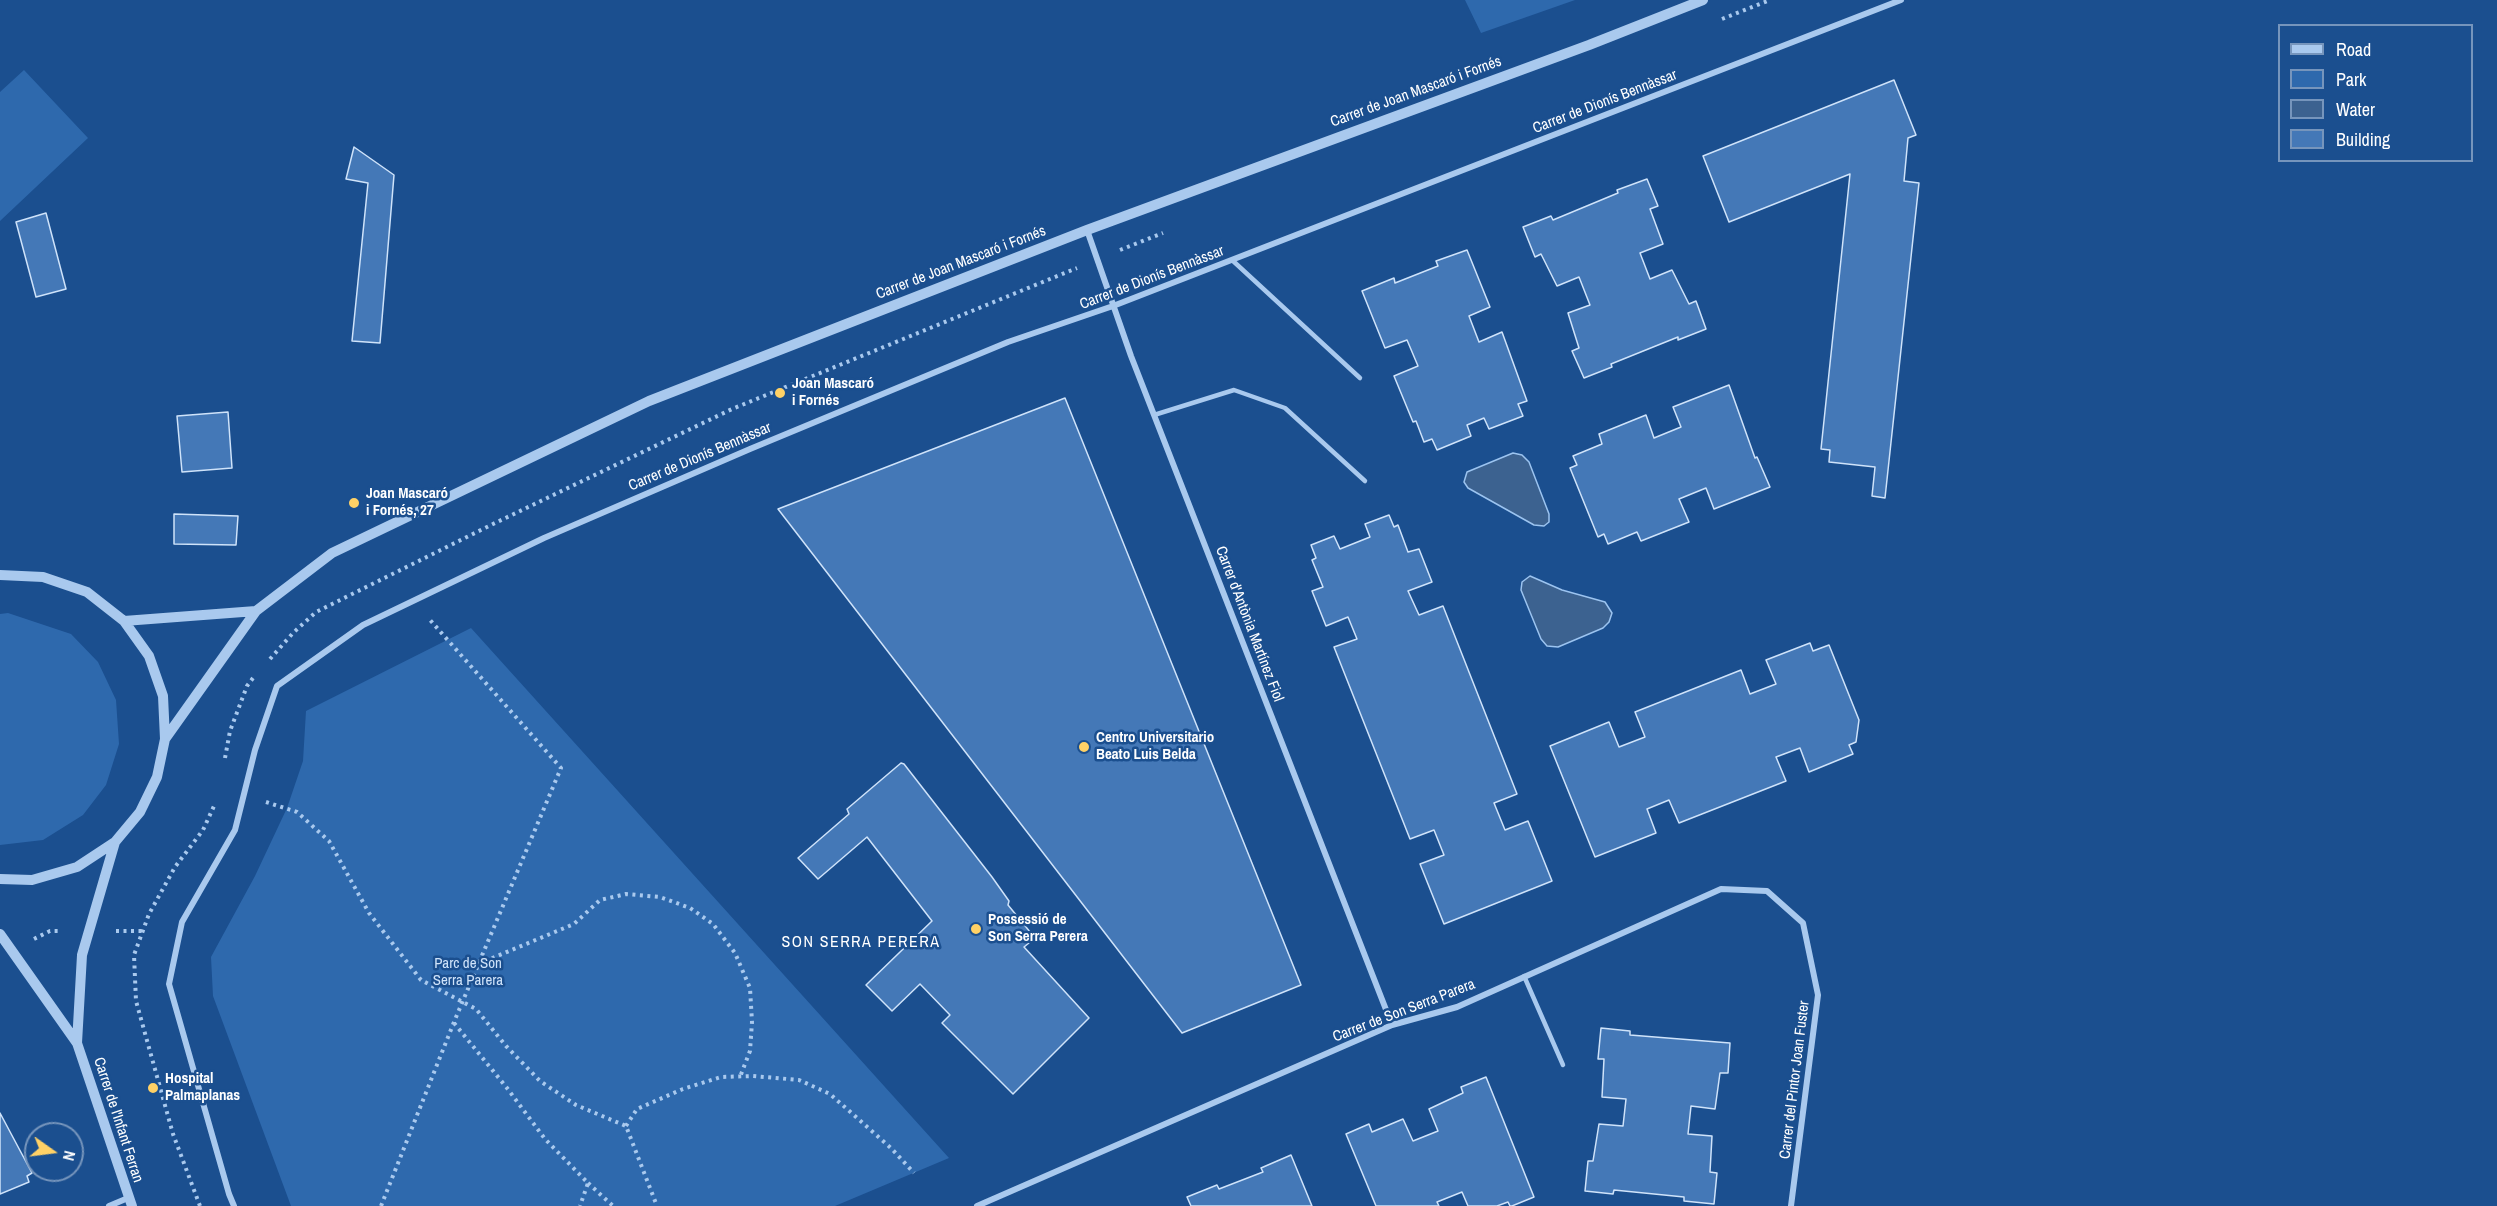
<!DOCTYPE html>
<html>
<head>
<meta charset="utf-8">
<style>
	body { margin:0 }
	#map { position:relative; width:2497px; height:1206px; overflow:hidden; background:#1b4f8f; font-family:"Archivo Narrow",sans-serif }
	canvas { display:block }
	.legend { position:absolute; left:2278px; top:24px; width:195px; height:138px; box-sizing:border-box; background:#1b4f8f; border:2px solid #7695bc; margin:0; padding:8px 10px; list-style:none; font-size:18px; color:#fff }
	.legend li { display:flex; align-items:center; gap:12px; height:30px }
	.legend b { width:30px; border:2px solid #7695bc }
	.north { position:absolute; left:24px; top:1122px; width:60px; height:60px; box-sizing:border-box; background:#1b4f8f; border:2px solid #7695bc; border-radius:50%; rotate:104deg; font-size:16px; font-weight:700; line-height:24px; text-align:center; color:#fff }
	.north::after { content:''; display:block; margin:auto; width:21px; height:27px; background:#ffd166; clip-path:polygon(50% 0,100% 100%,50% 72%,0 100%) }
</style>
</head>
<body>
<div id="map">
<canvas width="2497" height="1206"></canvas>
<ul class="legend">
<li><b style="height:8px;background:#a9c9ee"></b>Road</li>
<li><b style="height:16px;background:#2e69ad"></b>Park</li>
<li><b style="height:16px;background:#3c6290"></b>Water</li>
<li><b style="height:16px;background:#4478b7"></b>Building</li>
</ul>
<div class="north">N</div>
</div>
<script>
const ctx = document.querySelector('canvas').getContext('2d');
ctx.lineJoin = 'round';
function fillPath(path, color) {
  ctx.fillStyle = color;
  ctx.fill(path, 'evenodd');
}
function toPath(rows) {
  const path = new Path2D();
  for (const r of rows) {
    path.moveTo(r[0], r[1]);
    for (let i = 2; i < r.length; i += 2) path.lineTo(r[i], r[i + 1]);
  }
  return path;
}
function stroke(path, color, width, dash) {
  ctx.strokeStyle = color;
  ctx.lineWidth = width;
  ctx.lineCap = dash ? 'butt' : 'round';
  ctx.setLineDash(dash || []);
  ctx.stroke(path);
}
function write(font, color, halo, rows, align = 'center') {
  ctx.font = font + ' "Archivo Narrow",sans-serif';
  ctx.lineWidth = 5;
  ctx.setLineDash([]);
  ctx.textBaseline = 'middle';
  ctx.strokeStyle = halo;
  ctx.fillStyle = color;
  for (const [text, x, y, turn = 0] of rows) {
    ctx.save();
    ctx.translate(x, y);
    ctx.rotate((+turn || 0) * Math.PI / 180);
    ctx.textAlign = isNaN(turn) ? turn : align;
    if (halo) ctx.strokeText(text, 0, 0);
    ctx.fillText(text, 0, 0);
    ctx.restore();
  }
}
fillPath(toPath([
	[1465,0,1575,0,1481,33],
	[24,70,88,138,0,221,0,92],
	[8,613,71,634,98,662,116,700,119,744,106,785,83,815,43,840,0,845,0,614],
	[471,628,949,1158,835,1206,291,1206,213,996,211,957,255,876,287,808,303,761,306,711]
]), '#2e69ad');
const water = toPath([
	[1513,453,1522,455,1529,462,1549,514,1549,522,1544,526,1534,525,1468,488,1464,482,1467,472,1513,453],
	[1530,576,1562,590,1605,602,1612,613,1609,622,1603,628,1558,647,1547,646,1541,639,1521,590,1522,582,1530,576]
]);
fillPath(water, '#3c6290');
stroke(water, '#9cc4f0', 1.5);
const building = toPath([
	[1894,80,1916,135,1908,138,1904,181,1919,183,1885,498,1872,496,1875,467,1829,462,1830,450,1821,449,1850,174,1729,222,1703,156,1894,80],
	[354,147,394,175,380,343,352,341,368,183,346,179,354,147],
	[1647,179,1658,206,1650,209,1663,244,1640,253,1650,279,1672,270,1689,304,1696,301,1706,329,1678,340,1678,337,1611,364,1612,367,1584,378,1572,351,1579,348,1568,313,1590,305,1579,277,1557,286,1541,254,1535,257,1523,227,1551,216,1553,220,1618,193,1617,190,1647,179],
	[46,213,66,289,36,297,16,222,46,213],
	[1467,250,1490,307,1469,316,1479,342,1502,332,1527,401,1518,404,1523,416,1489,429,1484,418,1467,425,1471,436,1437,450,1432,439,1424,442,1416,421,1413,422,1394,376,1418,366,1407,340,1385,348,1362,291,1394,278,1395,283,1438,266,1436,261,1467,250],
	[1729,385,1755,458,1757,457,1770,487,1714,509,1706,488,1679,499,1689,522,1641,541,1637,532,1608,544,1604,534,1598,537,1570,468,1577,465,1573,456,1602,444,1599,434,1646,415,1654,438,1681,427,1673,407,1729,385],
	[1065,398,1301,985,1182,1033,778,509,1065,398],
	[228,412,232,468,182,472,177,416,228,412],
	[174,514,238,516,236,545,174,544,174,514],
	[1389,515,1394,527,1398,525,1408,552,1419,549,1432,582,1408,591,1419,615,1443,606,1517,794,1494,803,1505,830,1528,821,1552,881,1444,924,1420,864,1444,855,1434,830,1410,839,1334,647,1357,639,1348,617,1326,626,1312,591,1323,587,1312,560,1316,558,1311,545,1334,536,1340,549,1370,537,1365,524,1389,515],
	[1810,643,1813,651,1829,645,1859,720,1856,742,1849,745,1853,754,1809,772,1800,748,1776,757,1786,781,1679,823,1669,800,1647,809,1656,833,1595,857,1550,746,1609,722,1619,747,1645,737,1635,712,1741,670,1750,694,1776,684,1766,660,1810,643],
	[901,763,904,764,992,877,1009,901,1008,905,1035,938,1024,947,1089,1018,1013,1094,942,1023,950,1015,920,984,892,1011,866,985,932,921,867,837,818,879,798,858,849,814,847,809,901,763],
	[1601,1028,1630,1031,1630,1035,1730,1043,1728,1073,1720,1073,1715,1109,1691,1106,1688,1134,1712,1136,1710,1172,1717,1173,1714,1204,1684,1201,1684,1197,1614,1190,1613,1194,1585,1191,1588,1161,1593,1161,1599,1124,1623,1126,1626,1099,1602,1097,1604,1059,1598,1059,1601,1028],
	[1486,1077,1534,1197,1512,1206,1510,1206,1508,1202,1497,1206,1468,1206,1462,1192,1437,1202,1439,1206,1376,1206,1346,1134,1369,1124,1372,1132,1403,1119,1413,1141,1438,1131,1429,1109,1463,1093,1461,1087,1486,1077],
	[0,1113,32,1173,27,1176,29,1182,0,1194,0,1113],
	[1291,1155,1312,1206,1191,1206,1187,1197,1217,1185,1219,1189,1263,1172,1261,1168,1291,1155]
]);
fillPath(building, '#4478b7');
stroke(building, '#cfe3fa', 1.5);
stroke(toPath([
	[1722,19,1770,0],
	[1120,250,1163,233],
	[270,659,293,633,316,612,493,524,732,409,1077,268],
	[225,758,230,731,247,686,253,678],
	[266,802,297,812,329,841,369,913,421,980,476,1009,506,1046,540,1081,576,1105,626,1126,657,1206],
	[116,931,142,931],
	[34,939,50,931,61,931],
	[478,964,574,924,600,900,626,894,660,897,690,908,713,924,735,953,750,988,752,1022,750,1051,740,1077],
	[454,1023,507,1088,545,1139,588,1183,580,1206],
	[626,1126,637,1109,683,1089,721,1077,753,1076,799,1080,830,1094,891,1148,914,1173],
	[588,1183,613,1206],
	[200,1206,173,1134,136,1001,134,955,149,914,175,867,203,830,214,806],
	[381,1206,454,1022,561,768,430,620]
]), '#a9c9ee', 4, [3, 4.5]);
stroke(toPath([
	[1232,260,1360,378],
	[1154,415,1234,390,1285,408,1365,481],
	[1524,976,1563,1065]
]), '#a9c9ee', 4.5);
stroke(toPath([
	[1087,230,1131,356,1392,1025],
	[109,1206,128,1198],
	[234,1206,229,1194,169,984,182,922,235,830,255,750,277,686,363,625,544,538,750,449,1008,342,1113,306,1901,0],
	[977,1206,1392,1025,1457,1007,1721,889,1767,891,1803,923,1818,995,1791,1206]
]), '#a9c9ee', 6);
stroke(toPath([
	[0,575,43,577,87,592,124,621,149,656,163,696,165,739,157,777,140,812,115,842,77,867,32,880,0,879],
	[124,621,256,611],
	[165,739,256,611,332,553,649,401,1087,230,1589,45,1703,0],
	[0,934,77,1043,132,1206],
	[77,1043,82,955,115,842]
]), '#a9c9ee', 10);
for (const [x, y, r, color] of [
	[780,393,6,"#ffd166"],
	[354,503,6,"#ffd166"],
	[1084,747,6,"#ffd166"],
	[976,929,6,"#ffd166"],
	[153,1088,6,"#ffd166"]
]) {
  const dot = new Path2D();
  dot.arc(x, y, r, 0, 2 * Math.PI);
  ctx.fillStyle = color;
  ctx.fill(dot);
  stroke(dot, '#1b4f8f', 2);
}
write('15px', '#fff', '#1b4f8f', [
	["Carrer de Joan Mascaró i Fornés",1416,92,-20],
	["Carrer de Dionís Bennàssar",1605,102,-21],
	["Carrer de Joan Mascaró i Fornés",961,263,-21],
	["Carrer de Dionís Bennàssar",1152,278,-21],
	["Carrer de Dionís Bennàssar",700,457,-23],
	["Carrer d'Antònia Martínez Fiol",1249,624,69],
	["Carrer de Son Serra Parera",1404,1011,-21],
	["Carrer del Pintor Joan Fuster",1795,1080,-83],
	["Carrer de l'Infant Ferran",118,1120,72]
]);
write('bold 15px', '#fff', '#1b4f8f', [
	["Joan Mascaró",792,384],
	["i Fornés",792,401],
	["Joan Mascaró",366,494],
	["i Fornés, 27",366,511],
	["Centro Universitario",1096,738],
	["Beato Luis Belda",1096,755],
	["Possessió de",988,920],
	["Son Serra Perera",988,937],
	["Hospital",165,1079],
	["Palmaplanas",165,1096]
], 'left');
write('15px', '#cfe3fa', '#1b4f8f', [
	["Parc de Son",468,964],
	["Serra Parera",468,981]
]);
ctx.letterSpacing = '1.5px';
write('16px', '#fff', '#1b4f8f', [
	["SON SERRA PERERA",861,943]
]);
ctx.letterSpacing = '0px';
</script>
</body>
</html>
